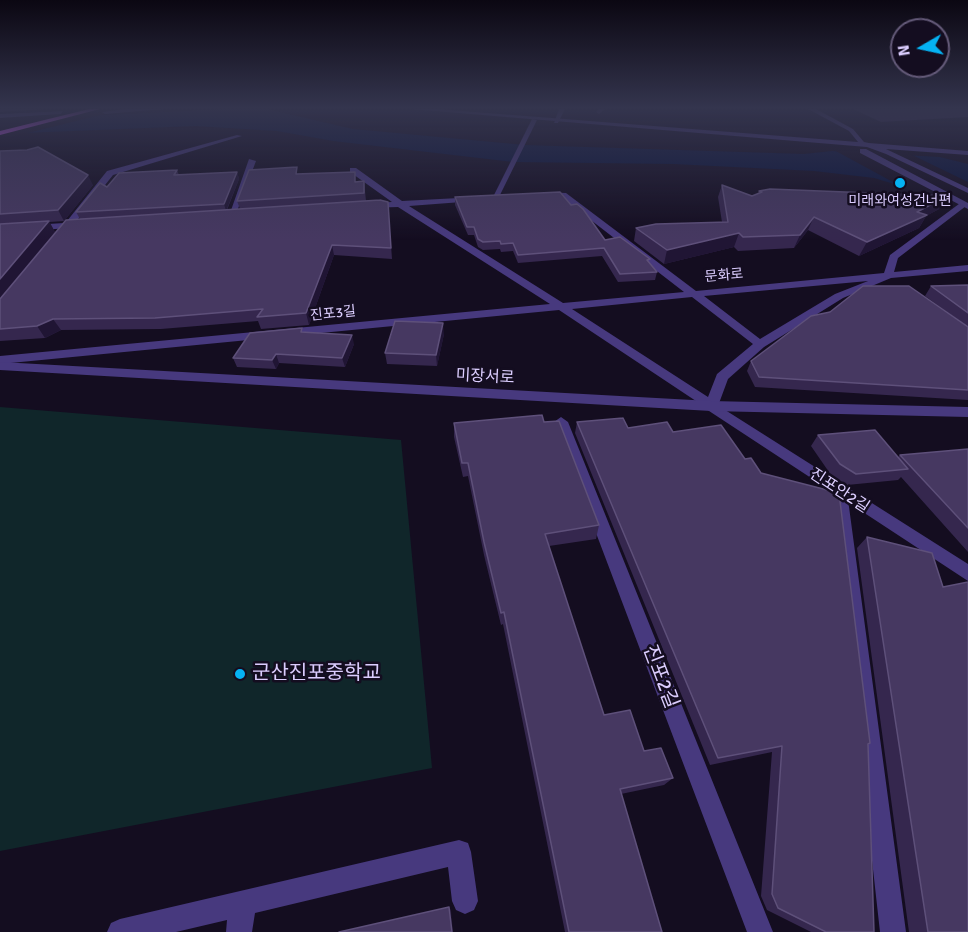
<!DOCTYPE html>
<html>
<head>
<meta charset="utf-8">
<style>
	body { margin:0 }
	#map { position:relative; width:968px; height:932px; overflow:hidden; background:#140d20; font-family:Signika,sans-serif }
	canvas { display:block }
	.north { position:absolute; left:890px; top:18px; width:60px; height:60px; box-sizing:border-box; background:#140d20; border:2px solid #645a79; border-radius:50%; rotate:261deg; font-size:16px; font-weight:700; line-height:24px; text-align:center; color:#dbcdfe }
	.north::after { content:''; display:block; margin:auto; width:21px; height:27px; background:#05b2f3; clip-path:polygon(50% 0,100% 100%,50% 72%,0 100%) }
</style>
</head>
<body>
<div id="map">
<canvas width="968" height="932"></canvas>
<div class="north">N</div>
</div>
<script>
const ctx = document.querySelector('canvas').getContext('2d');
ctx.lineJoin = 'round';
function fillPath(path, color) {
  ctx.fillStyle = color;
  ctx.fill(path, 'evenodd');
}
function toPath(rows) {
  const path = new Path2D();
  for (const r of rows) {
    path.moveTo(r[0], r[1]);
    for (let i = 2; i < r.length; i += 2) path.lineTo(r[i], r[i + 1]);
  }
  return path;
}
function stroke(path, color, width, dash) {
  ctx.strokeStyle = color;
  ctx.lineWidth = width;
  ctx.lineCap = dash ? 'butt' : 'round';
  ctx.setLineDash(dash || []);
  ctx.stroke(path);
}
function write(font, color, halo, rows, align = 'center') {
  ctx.font = font + ' Signika,"Noto Sans KR",sans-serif';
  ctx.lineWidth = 5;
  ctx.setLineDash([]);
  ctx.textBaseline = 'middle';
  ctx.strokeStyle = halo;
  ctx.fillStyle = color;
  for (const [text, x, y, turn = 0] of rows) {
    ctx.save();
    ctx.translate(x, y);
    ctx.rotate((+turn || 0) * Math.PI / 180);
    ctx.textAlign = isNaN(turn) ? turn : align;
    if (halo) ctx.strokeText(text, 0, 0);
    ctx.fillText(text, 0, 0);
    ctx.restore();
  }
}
fillPath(toPath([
	[0,407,401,440,432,768,0,851]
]), '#10262a');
fillPath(toPath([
	[225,109,267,109,353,129,525,145,804,154,832,151,940,157,968,164,968,193,904,187,874,178,814,171,673,164,513,162,333,141,277,131,195,126,0,134,0,120]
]), '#0a143c');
fillPath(toPath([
	[113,112,15,136,0,137,0,119,10,117],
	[834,150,908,153,968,182,968,196,915,194]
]), '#140d20');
fillPath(toPath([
	[164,109,105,114,102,112,126,109,164,109],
	[599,109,605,109,599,114,596,112,599,109],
	[532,119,537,120,499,197,492,199,532,119],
	[249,159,256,161,236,214,229,216,249,159],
	[350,168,356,168,402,201,478,197,479,199,475,201,409,206,563,303,684,292,561,197,541,196,540,194,544,192,566,193,696,291,884,273,890,255,963,201,967,204,966,206,898,258,894,272,968,265,968,271,891,278,843,298,764,347,728,379,718,406,711,411,559,310,0,364,0,356,550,304,398,207,365,208,365,204,368,203,392,202,350,172,350,168],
	[868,281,835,294,760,339,704,296,868,281],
	[692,297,753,344,717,374,708,397,572,309,692,297],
	[80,222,84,225,83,227,0,233,0,227,80,222],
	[839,486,845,488,847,492,906,932,880,932,831,492,833,488,839,486],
	[459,840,468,843,471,852,478,901,474,910,465,914,456,910,452,901,448,867,255,913,252,932,226,932,227,920,176,932,107,932,111,923,120,919,459,840]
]), '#47397e');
fillPath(toPath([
	[559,109,565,109,558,123,554,123,559,109],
	[63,111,61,114,0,118,0,114,63,111],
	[237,135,242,136,113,175,63,238,55,236,107,171,237,135],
	[711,401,968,564,968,581,706,409,704,406,706,403,711,401],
	[561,417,568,422,773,932,747,932,554,422,561,417]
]), '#47397e');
fillPath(toPath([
	[410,109,437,109,858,142,849,131,808,109,816,109,853,129,864,142,869,143,968,151,968,155,886,149,968,188,968,193,886,154,867,147,410,109],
	[860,149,866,149,968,203,968,209,860,153,860,149],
	[0,362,711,401,968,407,968,417,711,411,0,370,0,362]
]), '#47397e');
fillPath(toPath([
	[89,109,100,109,0,135,0,131,89,109]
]), '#da57fc');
fillPath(toPath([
	[0,109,43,109,0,112],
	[853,109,968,109,968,117,881,122],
	[0,151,93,185,64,221,49,222,55,232,28,266,80,219,76,212,107,187,177,170,179,175,237,172,239,179,227,210,240,209,237,201,298,174,357,182,364,181,366,201,388,202,392,259,334,255,309,325,261,329,258,321,161,329,61,330,45,338,0,341],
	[722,185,752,196,758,194,759,191,939,209,926,216,919,228,859,256,808,230,794,248,738,251,734,247,664,264,634,241,636,228,722,222,718,197],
	[455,197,571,205,605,240,649,264,657,272,655,280,618,282,602,256,518,263,513,251,501,252,500,249,483,250,478,247,474,235,468,235,455,205],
	[968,285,968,327,925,296,931,286],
	[968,327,968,400,755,387,747,371,751,361],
	[303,332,354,344,345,367,279,363,276,369,237,367,233,358],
	[444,334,437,366,387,364,385,353],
	[544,422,599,525,596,539,549,546,604,715,673,778,664,785,621,794,662,932,565,932,503,624,501,625,484,555,468,476,463,477,454,437,454,423],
	[577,422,628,428,870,743,868,745,874,932,811,932,767,910,761,896,772,752,710,765,575,433],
	[818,435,898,457,900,455,968,449,968,552,901,477,898,480,847,485,831,475,811,446],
	[867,537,943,587,968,932,909,932,857,548]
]), '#35274e');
fillPath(toPath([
	[237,172,239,179,226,211,224,204],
	[88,175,93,185,64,221,58,210],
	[947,196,939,209,926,216,919,228,859,256,867,242,917,212],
	[814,217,808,230,794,248,800,235],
	[49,221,55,232,0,300,0,279],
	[739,233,734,247,664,264,667,250],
	[332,245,334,255,309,325,306,313],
	[53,319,61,330,45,338,37,326],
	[443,323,444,334,437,366,436,355],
	[352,335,354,344,345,367,342,358],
	[276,354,279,363,276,369,272,360],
	[449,907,451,910,453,932,452,932]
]), '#201534');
const building = toPath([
	[38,147,88,175,58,210,0,214,0,151,27,150,38,147],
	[297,167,296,174,355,172,355,182,364,181,364,193,237,201,249,170,297,167],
	[177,170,174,175,237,172,224,204,76,212,100,183,107,187,119,173,177,170],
	[722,185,752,196,762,192,759,191,770,189,947,196,917,212,927,215,867,242,814,217,800,235,743,237,739,233,667,250,636,228,656,224,728,222,722,185],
	[560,192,571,205,577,204,583,209,605,240,620,237,650,259,647,260,657,272,620,274,604,248,518,255,513,243,501,244,500,241,483,242,478,239,474,227,467,227,455,197,560,192],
	[380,200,388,202,391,248,332,245,306,313,257,317,263,309,155,318,53,319,37,326,0,329,0,299,66,220,380,200],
	[49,221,0,279,0,224,49,221],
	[968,285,968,313,931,286,968,285],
	[863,286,909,286,968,327,968,390,759,377,751,361,811,316,830,312,863,286],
	[395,321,443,323,436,355,385,353,395,321],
	[302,328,301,332,352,335,342,358,276,354,272,360,233,358,250,333,302,328],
	[542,415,544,422,559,421,599,525,545,534,604,715,630,710,644,751,661,748,673,778,620,789,662,932,569,932,504,612,501,613,484,542,468,463,462,463,454,423,542,415],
	[623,418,628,428,667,422,673,432,721,425,745,459,751,458,761,473,839,493,870,743,868,744,874,932,826,932,778,908,772,894,782,746,718,758,577,422,623,418],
	[875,430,908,469,856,474,840,464,818,435,875,430],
	[968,449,968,528,900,455,968,449],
	[867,537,932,553,943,587,968,582,968,932,928,932,867,537],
	[449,907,452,932,339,932,449,907]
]);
fillPath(building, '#463861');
stroke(building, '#5e507a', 1.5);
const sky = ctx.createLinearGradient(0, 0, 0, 240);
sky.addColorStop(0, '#0b0712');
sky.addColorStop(0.45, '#34354e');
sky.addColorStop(1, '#34354e00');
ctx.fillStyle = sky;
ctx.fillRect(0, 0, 968, 240);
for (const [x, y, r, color] of [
	[900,183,6,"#05b2f3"],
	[240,674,6,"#05b2f3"]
]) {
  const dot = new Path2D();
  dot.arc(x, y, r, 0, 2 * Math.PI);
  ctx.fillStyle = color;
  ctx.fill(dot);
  stroke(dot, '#140d20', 2);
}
write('14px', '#dbcdfe', '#140d20', [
	["미래와여성건너편",900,201]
]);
write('14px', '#dbcdfe', '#140d20', [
	["문화로",724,276,-5],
	["진포3길",333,314,-6]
]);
write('16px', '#dbcdfe', '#140d20', [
	["미장서로",485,377,3],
	["진포안2길",839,491,33]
]);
write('20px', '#dbcdfe', '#140d20', [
	["군산진포중학교",252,674]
], 'left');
write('20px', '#dbcdfe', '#140d20', [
	["진포2길",660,677,69]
]);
</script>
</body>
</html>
